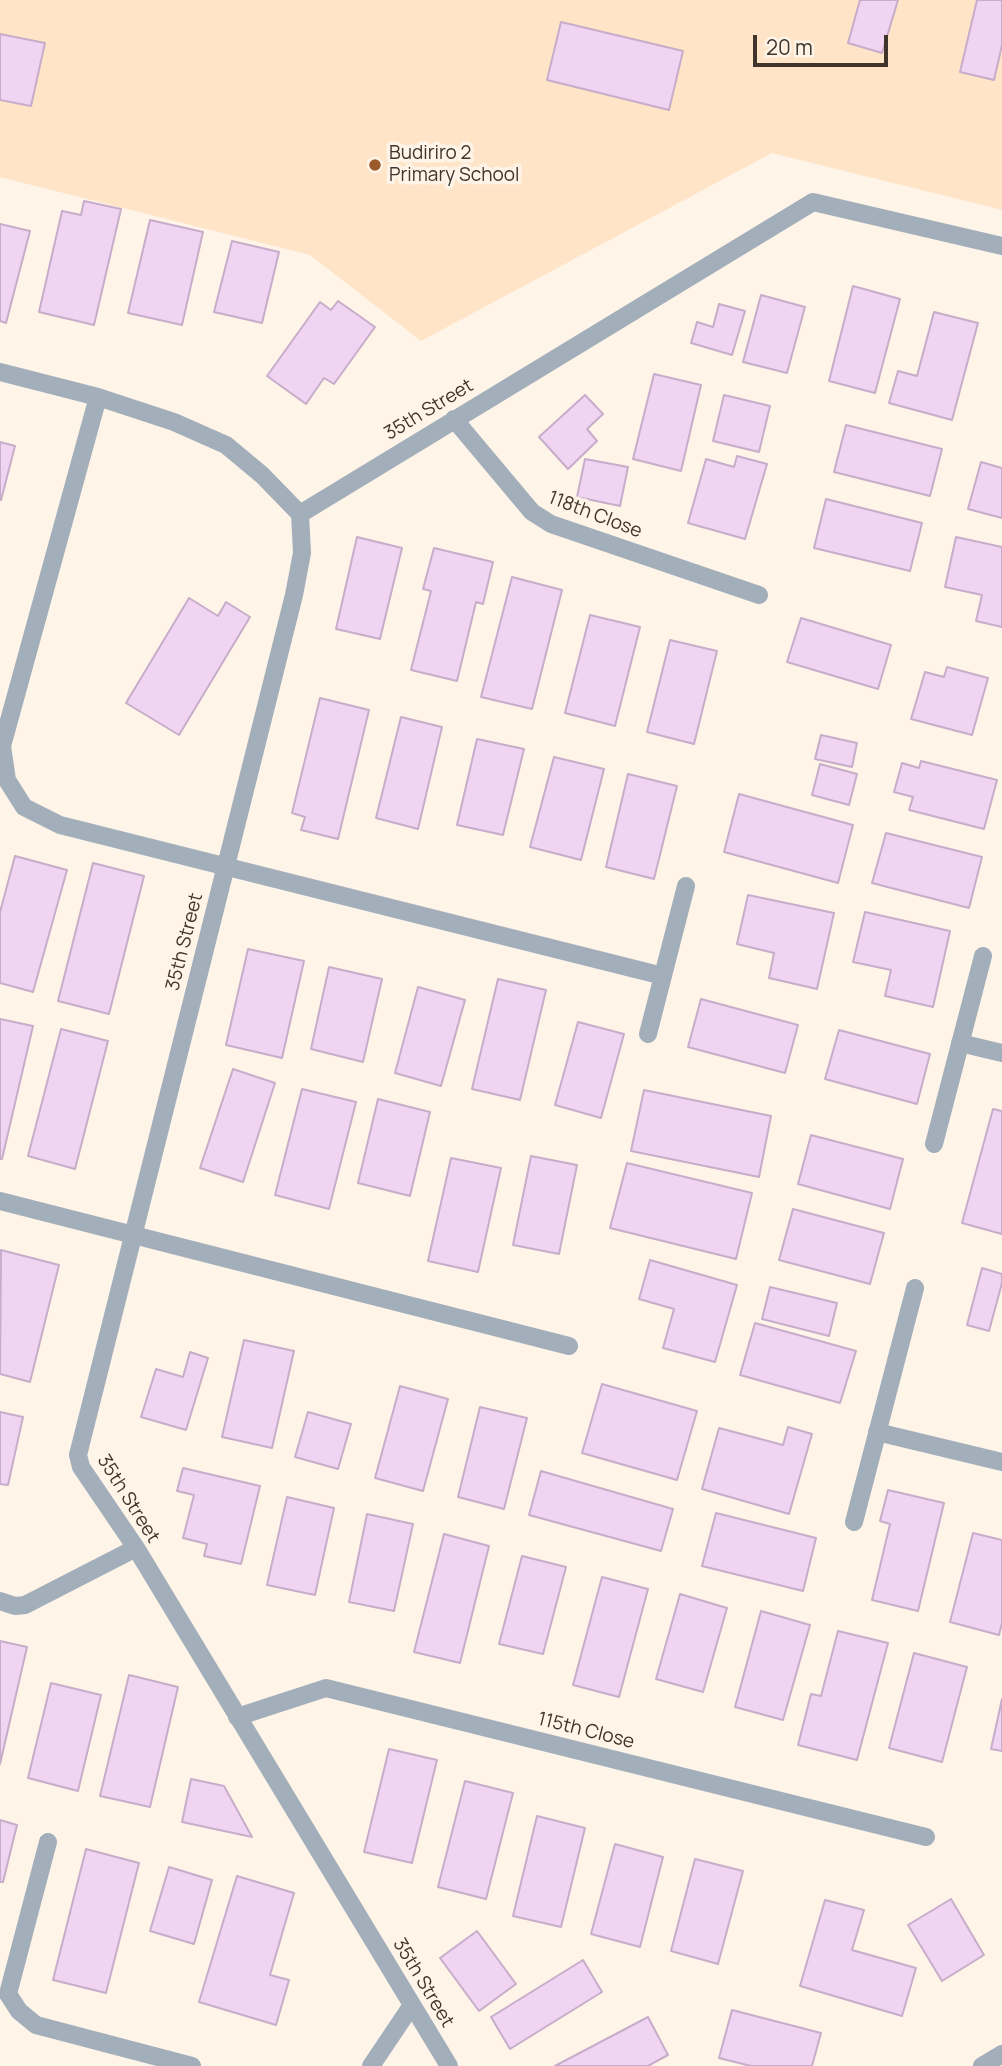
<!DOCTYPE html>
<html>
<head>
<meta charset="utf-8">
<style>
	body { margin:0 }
	#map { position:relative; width:1002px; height:2066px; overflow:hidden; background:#fff4e8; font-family:Manrope,sans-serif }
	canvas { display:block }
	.scale { position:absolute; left:753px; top:35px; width:135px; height:32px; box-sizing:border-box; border:4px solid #40352a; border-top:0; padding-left:9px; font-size:21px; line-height:24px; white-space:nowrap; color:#40352a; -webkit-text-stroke:5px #fff4e8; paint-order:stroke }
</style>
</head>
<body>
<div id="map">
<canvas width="1002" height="2066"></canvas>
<div class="scale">20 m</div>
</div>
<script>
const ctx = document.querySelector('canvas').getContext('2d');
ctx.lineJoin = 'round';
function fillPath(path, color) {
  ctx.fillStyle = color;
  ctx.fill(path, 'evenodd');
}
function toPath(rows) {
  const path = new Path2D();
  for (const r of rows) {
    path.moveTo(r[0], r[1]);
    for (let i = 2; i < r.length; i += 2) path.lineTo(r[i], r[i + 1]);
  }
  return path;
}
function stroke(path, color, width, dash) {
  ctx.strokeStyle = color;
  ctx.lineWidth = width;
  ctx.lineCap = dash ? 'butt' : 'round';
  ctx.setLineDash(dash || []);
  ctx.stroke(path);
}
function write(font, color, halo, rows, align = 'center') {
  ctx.font = font + ' Manrope,sans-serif';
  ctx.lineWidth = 7;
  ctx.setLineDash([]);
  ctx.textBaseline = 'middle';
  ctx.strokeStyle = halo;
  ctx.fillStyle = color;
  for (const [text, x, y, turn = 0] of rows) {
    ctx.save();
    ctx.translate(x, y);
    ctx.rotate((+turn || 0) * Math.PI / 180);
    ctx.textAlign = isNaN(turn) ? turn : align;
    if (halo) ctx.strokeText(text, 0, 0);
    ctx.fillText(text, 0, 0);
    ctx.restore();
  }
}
fillPath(toPath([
	[0,0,1002,0,1002,210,772,153,421,341,310,255,0,177]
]), '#ffe4c8');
const building = toPath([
	[860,0,898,0,882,53,848,43,860,0],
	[977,0,1002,0,1002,45,994,80,960,72,977,0],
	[561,22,683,51,669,110,547,80,561,22],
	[0,34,45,43,31,106,0,100,0,34],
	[84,201,121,209,94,325,39,312,62,211,81,215,84,201],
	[150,220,203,232,182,325,128,313,150,220],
	[0,224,30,231,6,323,0,321,0,224],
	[232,241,279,252,262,323,214,312,232,241],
	[853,286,900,299,875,393,829,381,853,286],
	[761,295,805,307,787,373,743,362,761,295],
	[338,301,375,327,334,384,324,378,306,404,267,376,320,302,331,310,338,301],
	[719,304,745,311,732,355,691,343,697,322,713,327,719,304],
	[934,312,978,323,952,420,889,403,898,371,917,376,934,312],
	[654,374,701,385,681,471,633,459,654,374],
	[585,395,603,414,587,429,597,441,568,469,539,437,585,395],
	[724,395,770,406,759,452,713,441,724,395],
	[846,425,942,449,930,496,834,472,846,425],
	[0,442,15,446,1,500,0,500,0,442],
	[737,456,767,464,745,539,688,523,706,459,734,467,737,456],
	[585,459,628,467,620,506,577,497,585,459],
	[981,462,1002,468,1002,518,968,509,981,462],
	[826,499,922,523,910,571,814,548,826,499],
	[357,537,402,548,380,639,336,629,357,537],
	[956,537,1002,547,1002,627,976,621,982,595,945,587,956,537],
	[434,548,493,562,483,604,476,602,457,681,411,670,431,591,423,589,434,548],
	[512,577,562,590,532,709,481,697,512,577],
	[189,598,218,616,226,602,250,617,179,735,126,703,189,598],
	[590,615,640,627,615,726,565,713,590,615],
	[801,618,891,645,878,689,787,662,801,618],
	[670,640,717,651,694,744,647,732,670,640],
	[947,667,988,678,972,735,911,719,925,672,944,677,947,667],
	[320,698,369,710,338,839,301,830,305,817,292,813,320,698],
	[401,717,442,727,418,829,376,818,401,717],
	[821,735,857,743,852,767,815,759,821,735],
	[477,739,524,749,503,835,457,825,477,739],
	[554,757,604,769,581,860,530,847,554,757],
	[921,761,997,780,984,829,909,810,913,797,894,792,902,763,919,768,921,761],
	[820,764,857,774,849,805,812,795,820,764],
	[628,774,677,786,654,879,606,867,628,774],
	[739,794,853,825,838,883,724,852,739,794],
	[886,833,982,857,969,908,872,883,886,833],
	[15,856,67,870,33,992,0,983,0,912,15,856],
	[93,863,144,876,109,1014,58,1001,93,863],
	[748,895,834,913,817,989,769,978,774,953,737,944,748,895],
	[865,912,950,931,933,1007,885,996,891,970,853,962,865,912],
	[248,949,304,961,282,1058,226,1045,248,949],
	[329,967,382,979,363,1062,311,1049,329,967],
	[498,979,546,990,520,1100,472,1089,498,979],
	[418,987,465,1000,441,1086,395,1073,418,987],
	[701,999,798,1025,785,1073,688,1047,701,999],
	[0,1019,33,1026,2,1159,0,1159,0,1019],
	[578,1022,624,1034,601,1118,555,1105,578,1022],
	[61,1029,108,1041,75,1169,28,1156,61,1029],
	[839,1030,930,1054,917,1104,825,1079,839,1030],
	[233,1069,275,1083,243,1182,200,1168,233,1069],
	[302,1089,356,1102,329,1209,275,1195,302,1089],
	[644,1090,771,1116,759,1177,631,1151,644,1090],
	[378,1099,430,1112,410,1196,358,1183,378,1099],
	[993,1109,1002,1111,1002,1234,962,1223,993,1109],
	[811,1135,903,1159,890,1209,798,1184,811,1135],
	[531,1156,577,1165,559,1254,513,1245,531,1156],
	[451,1158,501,1168,478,1272,428,1261,451,1158],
	[627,1163,752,1193,736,1259,610,1228,627,1163],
	[793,1209,884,1233,870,1284,779,1260,793,1209],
	[1,1250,59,1265,30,1382,0,1374,1,1250],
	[650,1260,737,1285,715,1362,663,1348,674,1309,639,1299,650,1260],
	[982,1268,1002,1274,1002,1283,989,1331,967,1325,982,1268],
	[770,1287,837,1303,829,1336,762,1319,770,1287],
	[755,1323,856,1351,840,1403,740,1375,755,1323],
	[244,1340,294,1351,272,1448,222,1437,244,1340],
	[190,1352,208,1358,186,1430,141,1417,156,1369,183,1377,190,1352],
	[602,1384,697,1411,677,1480,582,1453,602,1384],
	[400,1386,448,1399,423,1491,375,1478,400,1386],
	[480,1407,527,1418,504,1509,458,1497,480,1407],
	[0,1412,23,1417,8,1485,0,1484,0,1412],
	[308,1412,351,1424,338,1469,295,1457,308,1412],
	[788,1427,812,1434,789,1514,702,1489,719,1428,783,1445,788,1427],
	[183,1468,260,1486,241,1564,204,1556,207,1544,183,1538,194,1495,177,1491,183,1468],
	[541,1471,673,1509,661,1551,529,1515,541,1471],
	[888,1490,944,1503,918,1611,872,1600,890,1524,880,1521,888,1490],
	[287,1497,334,1508,315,1595,267,1585,287,1497],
	[716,1513,816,1538,803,1591,702,1566,716,1513],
	[367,1514,413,1524,394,1611,349,1602,367,1514],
	[973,1533,1002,1540,1002,1623,999,1635,950,1622,973,1533],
	[444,1534,489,1546,460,1663,414,1652,444,1534],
	[522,1556,566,1567,543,1654,499,1644,522,1556],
	[602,1577,648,1589,619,1697,573,1685,602,1577],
	[680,1594,727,1608,703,1692,656,1679,680,1594],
	[761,1611,810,1625,783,1720,735,1707,761,1611],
	[838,1631,888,1643,857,1760,798,1745,811,1694,821,1696,838,1631],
	[0,1641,27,1647,0,1764,0,1641],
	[914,1653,967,1667,942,1762,889,1748,914,1653],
	[129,1675,178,1687,150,1807,100,1796,129,1675],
	[51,1683,101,1695,78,1791,28,1778,51,1683],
	[1002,1699,1002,1751,991,1749,1002,1699],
	[389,1749,437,1760,412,1863,364,1852,389,1749],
	[191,1779,224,1786,252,1837,182,1822,191,1779],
	[465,1781,513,1793,486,1899,438,1887,465,1781],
	[537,1816,585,1828,561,1927,513,1916,537,1816],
	[0,1820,17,1825,3,1882,0,1882,0,1820],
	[615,1844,663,1857,640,1947,591,1934,615,1844],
	[86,1849,139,1863,106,1993,53,1980,86,1849],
	[695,1859,743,1871,718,1964,671,1951,695,1859],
	[169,1867,212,1880,194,1944,150,1931,169,1867],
	[237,1876,294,1893,270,1975,289,1980,276,2025,199,2002,237,1876],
	[951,1899,984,1955,942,1981,908,1925,951,1899],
	[825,1900,864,1910,852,1950,916,1968,902,2016,800,1986,825,1900],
	[477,1931,516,1984,479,2011,440,1958,477,1931],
	[583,1960,602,1992,510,2049,491,2017,583,1960],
	[732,2010,821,2033,812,2066,751,2066,719,2058,732,2010],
	[648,2017,668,2055,648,2066,555,2066,648,2017]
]);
fillPath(building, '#f0d4f2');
stroke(building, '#c7adc9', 2);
stroke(toPath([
	[0,372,98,397,174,422,226,445,262,475,300,514],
	[98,397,2,746,7,780,24,807,60,825,663,976],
	[454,419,532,512,551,524,759,595],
	[300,514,302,553,294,595,78,1455,81,1467,136,1548,449,2066],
	[300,514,813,202,1002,246],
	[648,1034,686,886],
	[960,1043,1002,1053],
	[934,1144,983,956],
	[0,1201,569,1346],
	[877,1432,1002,1462],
	[854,1522,915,1288],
	[0,1601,15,1606,25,1605,136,1548],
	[237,1717,326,1688,926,1837],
	[48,1842,8,1994,19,2011,36,2025,192,2066],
	[371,2066,412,2005],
	[982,2066,1002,2054]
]), '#a2aeba', 18);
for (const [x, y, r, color] of [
	[375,165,7,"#9c5929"]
]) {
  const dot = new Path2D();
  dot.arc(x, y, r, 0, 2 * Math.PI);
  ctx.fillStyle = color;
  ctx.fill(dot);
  stroke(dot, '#fff4e8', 2.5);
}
write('19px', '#40352a', '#fff4e8', [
	["Budiriro 2",389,154],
	["Primary School",389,176]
], 'left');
write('19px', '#40352a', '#fff4e8', [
	["35th Street",429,410,-31],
	["118th Close",595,515,21],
	["35th Street",185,942,-76],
	["35th Street",128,1499,58],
	["115th Close",586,1731,14],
	["35th Street",423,1983,59]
]);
</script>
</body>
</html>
